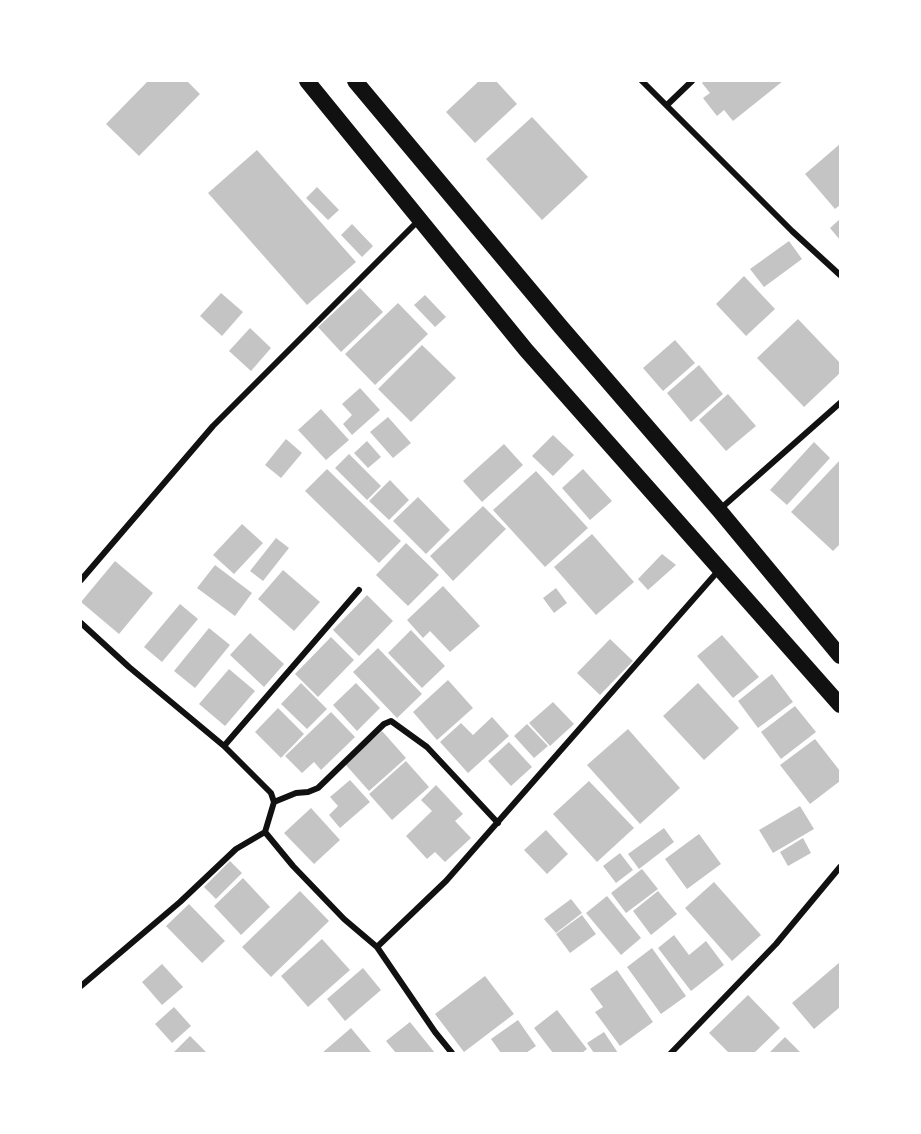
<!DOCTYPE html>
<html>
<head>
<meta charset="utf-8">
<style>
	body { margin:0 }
	#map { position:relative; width:921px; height:1134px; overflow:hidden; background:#fff; font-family:Poppins,sans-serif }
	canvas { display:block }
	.frame { position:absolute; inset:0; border:82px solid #fff; pointer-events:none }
</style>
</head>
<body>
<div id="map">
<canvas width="921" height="1134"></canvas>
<div class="frame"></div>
</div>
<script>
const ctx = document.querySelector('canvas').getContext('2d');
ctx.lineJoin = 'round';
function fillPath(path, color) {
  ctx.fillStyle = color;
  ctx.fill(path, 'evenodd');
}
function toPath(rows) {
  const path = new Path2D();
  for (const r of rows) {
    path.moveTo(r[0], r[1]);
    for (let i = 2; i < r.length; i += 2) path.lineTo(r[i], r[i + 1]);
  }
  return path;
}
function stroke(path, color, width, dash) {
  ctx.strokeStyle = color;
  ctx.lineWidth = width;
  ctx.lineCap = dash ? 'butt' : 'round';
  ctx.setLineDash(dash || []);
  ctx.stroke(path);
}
fillPath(toPath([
	[148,81,187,81,200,94,139,156,106,124],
	[479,81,496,81,517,104,475,143,446,112],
	[704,81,783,81,733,121,724,110,717,116,703,98,710,93,702,83],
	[532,117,588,177,542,220,486,159],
	[840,144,840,205,835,209,805,174],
	[257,150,356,262,307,305,208,193],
	[317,187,339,210,328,220,306,198],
	[840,219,840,240,830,228],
	[352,224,373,246,362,257,341,235],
	[789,241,802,259,764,287,750,269],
	[744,276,775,309,746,336,716,304],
	[360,288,383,312,341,352,318,327],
	[221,293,243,312,222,336,200,316],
	[425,295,446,317,435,327,414,305],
	[398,303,428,334,375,385,345,354],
	[798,319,840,363,840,373,804,407,757,358],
	[250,328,271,348,251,371,229,351],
	[675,340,695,363,663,391,643,368],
	[422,345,456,378,411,422,378,389],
	[699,365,723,394,691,422,667,393],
	[360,388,380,410,352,435,343,424,352,415,342,404],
	[728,394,756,426,726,451,699,420],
	[321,409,349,440,326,460,298,430],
	[388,417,411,443,393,458,370,432],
	[553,435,574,455,553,476,532,456],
	[286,439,302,453,281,478,265,465],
	[367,441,381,457,368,468,354,453],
	[814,442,830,458,787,505,770,490],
	[504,444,523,465,482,502,463,481],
	[349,454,381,486,367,500,335,468],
	[840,460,840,544,833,551,791,512],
	[327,469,401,541,379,563,305,491],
	[583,469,612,501,590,520,562,488],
	[536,471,588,528,545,567,493,510],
	[390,480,409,500,389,520,369,501],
	[418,497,450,530,426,554,393,521],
	[483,506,506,529,453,581,430,556],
	[242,524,263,543,234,574,213,555],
	[592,534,634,582,596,615,554,567],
	[276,538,289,548,263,581,250,571],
	[406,543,439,575,408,606,376,575],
	[662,554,676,565,648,590,638,579],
	[115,561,153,593,119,634,81,602],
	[215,565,252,593,235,616,197,588],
	[283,570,320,602,294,631,258,599],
	[443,586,480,626,450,652,430,631,423,638,407,620],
	[556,588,567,603,554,613,543,598],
	[367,595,393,621,359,656,333,630],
	[180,604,198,619,162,662,144,647],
	[209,628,230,645,195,688,174,671],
	[411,630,445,666,422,688,388,653],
	[250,633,284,664,264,687,230,655],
	[722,635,759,677,733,698,697,656],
	[331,637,354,660,318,697,295,674],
	[610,639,633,661,600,695,577,673],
	[378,648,422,694,397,718,353,672],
	[229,669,255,691,225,726,199,704],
	[772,674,793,702,758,728,738,701],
	[448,680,473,708,437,740,413,712],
	[301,683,327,709,307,729,281,704],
	[356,683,380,708,357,731,333,705],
	[698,683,739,728,704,760,663,716],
	[553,702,574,724,550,746,529,723],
	[795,706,816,732,781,759,761,732],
	[278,708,304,734,281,758,255,732],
	[331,712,355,737,321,770,314,762,302,773,285,756],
	[492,717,509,736,468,773,440,742,461,723,473,735],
	[527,724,548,746,534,758,514,736],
	[628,729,680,788,640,824,587,765],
	[382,731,406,758,369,791,345,764],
	[815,739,840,771,840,781,810,804,780,765],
	[509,742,532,767,511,786,488,761],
	[406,761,429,787,392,820,369,794],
	[350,780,370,802,340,828,329,815,338,806,330,797],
	[589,781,634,828,597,862,553,814],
	[436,785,463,814,455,821,471,838,445,862,435,852,427,859,406,836,432,811,421,800],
	[800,806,814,829,773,853,759,830],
	[311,808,340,840,314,864,284,833],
	[664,828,674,842,639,869,628,854],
	[546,830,568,854,547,874,524,850],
	[699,834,721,864,687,889,665,859],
	[803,838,811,853,788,866,780,852],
	[620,853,633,870,616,883,603,866],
	[230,861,242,873,216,899,204,887],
	[642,869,658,889,626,913,611,893],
	[243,878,270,907,241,935,214,906],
	[714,882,761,935,732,961,685,908],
	[300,891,329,921,271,977,242,947],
	[658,891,677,914,651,935,633,911],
	[607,896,641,938,621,955,586,913],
	[571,899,582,913,556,933,544,919],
	[189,904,225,941,202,963,166,926],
	[582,915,596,934,570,953,556,934],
	[674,935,689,955,706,941,724,965,691,991,658,948],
	[322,939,350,970,308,1007,281,976],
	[652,948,686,996,661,1014,627,967],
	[840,962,840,1007,814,1029,792,1003],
	[162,964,183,987,162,1005,142,982],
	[363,968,381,990,345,1021,327,999],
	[617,970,653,1022,620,1046,595,1012,603,1007,590,989],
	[485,976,514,1014,464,1052,435,1014],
	[748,995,780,1028,754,1053,729,1053,709,1033],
	[174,1007,191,1026,172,1043,155,1024],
	[557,1010,587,1049,582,1053,553,1053,534,1028],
	[518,1020,536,1046,526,1053,501,1053,491,1039],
	[410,1022,435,1053,396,1053,386,1041],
	[351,1028,371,1052,369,1053,322,1053],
	[604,1032,618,1053,594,1053,587,1043],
	[190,1036,207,1053,173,1053],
	[785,1037,801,1053,769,1053]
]), '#c4c4c4');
stroke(toPath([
	[642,81,792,231,840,275],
	[667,105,692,81],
	[719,510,840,403],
	[81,580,213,426,419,220],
	[81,623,129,667,224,746,271,793,274,802,265,832,293,866,344,919,377,947,435,1032,452,1053],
	[224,746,359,590],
	[274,802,296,793,308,792,318,788,384,724,391,721,427,747,498,823],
	[377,947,446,881,719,570],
	[81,986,180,902,236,849,265,832],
	[671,1053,776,944,840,867]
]), '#111', 6);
stroke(toPath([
	[307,81,526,350,840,705],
	[355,81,561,327,719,510,840,656]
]), '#111', 16);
</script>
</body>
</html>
